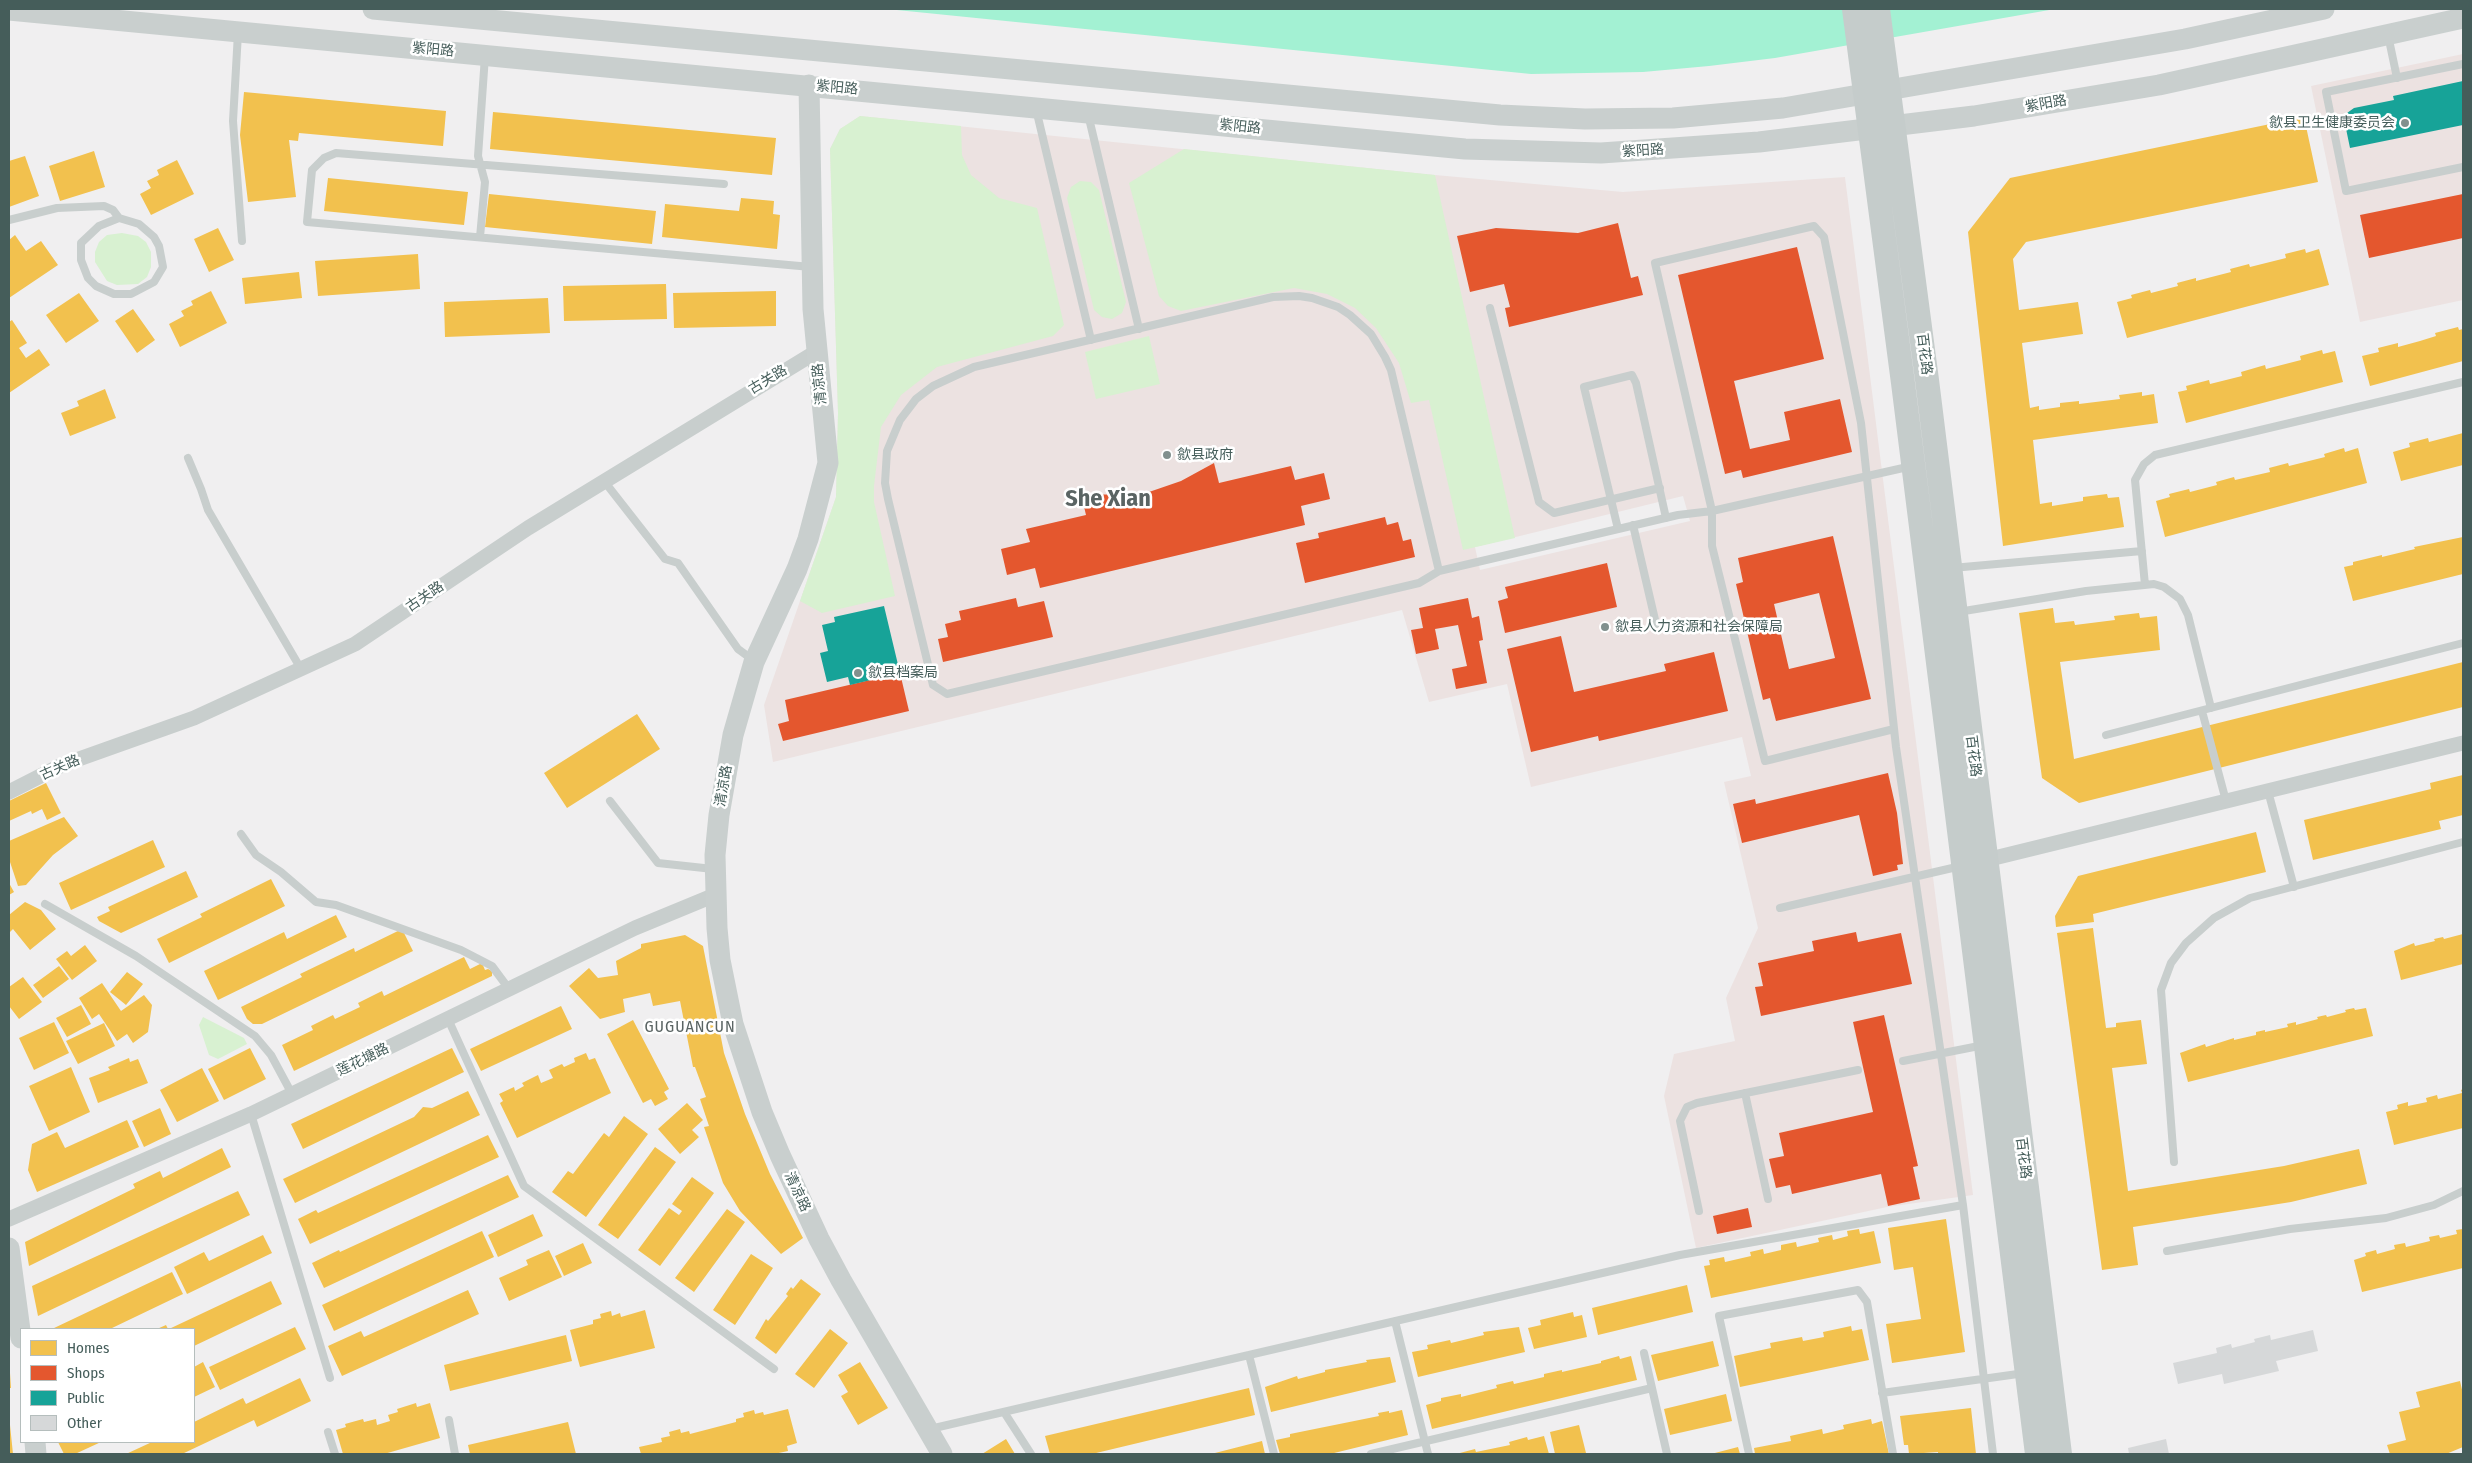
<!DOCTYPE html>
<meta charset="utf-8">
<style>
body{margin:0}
#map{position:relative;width:2472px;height:1463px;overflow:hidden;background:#f0eff0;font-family:"Fira Sans Condensed",sans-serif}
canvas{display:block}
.frame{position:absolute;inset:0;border:10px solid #455d5a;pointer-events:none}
.legend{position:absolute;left:20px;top:1328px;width:175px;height:115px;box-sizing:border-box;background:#fff;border:1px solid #b5bebd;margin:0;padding:6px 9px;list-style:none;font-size:15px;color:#455d5a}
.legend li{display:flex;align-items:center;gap:10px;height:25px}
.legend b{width:25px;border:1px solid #b5bebd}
</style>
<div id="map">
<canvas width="2472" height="1463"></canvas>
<div class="frame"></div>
<ul class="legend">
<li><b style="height:14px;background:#f2c14e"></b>Homes</li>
<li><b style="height:14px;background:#e4572e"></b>Shops</li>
<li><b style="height:14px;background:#17a398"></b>Public</li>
<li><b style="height:14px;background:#d6d8d9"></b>Other</li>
</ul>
</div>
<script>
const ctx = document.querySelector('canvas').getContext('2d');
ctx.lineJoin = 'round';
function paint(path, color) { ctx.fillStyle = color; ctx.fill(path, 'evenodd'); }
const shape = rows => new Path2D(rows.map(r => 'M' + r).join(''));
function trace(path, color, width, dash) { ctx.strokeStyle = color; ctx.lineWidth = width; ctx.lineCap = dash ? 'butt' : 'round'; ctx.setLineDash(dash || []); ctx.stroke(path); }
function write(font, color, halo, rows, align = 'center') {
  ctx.font = font + ' "Fira Sans Condensed","Noto Sans SC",sans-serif'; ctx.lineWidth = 5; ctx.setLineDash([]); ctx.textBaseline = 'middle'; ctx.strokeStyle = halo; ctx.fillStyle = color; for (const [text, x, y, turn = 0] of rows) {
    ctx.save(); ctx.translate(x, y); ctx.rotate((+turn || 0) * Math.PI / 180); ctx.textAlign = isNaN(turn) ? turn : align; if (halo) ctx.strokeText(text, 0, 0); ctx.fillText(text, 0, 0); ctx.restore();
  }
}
const commercial = shape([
 [2463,54,2463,300,2360,322,2311,86],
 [860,116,1435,175,1623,192,1845,177,1973,1195,1887,1207,1696,1248,1664,1096,1674,1054,1735,1041,1726,998,1758,928,1724,782,1751,776,1742,737,1531,787,1507,684,1429,702,1402,610,773,762,764,705,836,497,838,413,830,149,840,129],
 [1683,496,1690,521,1480,570,1475,547]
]);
const green = shape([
 [860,116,961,126,962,155,971,175,999,198,1037,208,1064,325,1053,336,937,367,901,395,881,427,874,486,874,502,895,596,822,613,800,601,836,497,838,413,830,149,840,129],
 [1184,149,1435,175,1515,538,1463,550,1429,400,1411,403,1399,363,1376,328,1355,308,1327,294,1294,288,1181,311,1168,306,1159,296,1129,183],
 [1080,181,1091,182,1099,190,1126,302,1122,313,1112,319,1102,317,1094,310,1067,198,1071,187],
 [122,233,138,236,146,242,151,252,151,267,147,277,138,284,117,285,107,281,95,262,95,252,99,242,107,235],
 [1149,336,1160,384,1096,399,1085,352],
 [203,1017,244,1038,247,1044,218,1059,209,1055,199,1025]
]);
const water = shape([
 [887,9,2055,9,1775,58,1709,66,1643,72,1531,74]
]);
const homes = shape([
 [244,92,446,111,443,146,299,133,298,141,289,140,296,197,248,202,240,135],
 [493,112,776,138,772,175,490,149],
 [2304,117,2318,182,2026,242,2013,259,2019,310,2078,302,2083,334,2022,343,2030,408,2039,406,2039,410,2060,407,2060,403,2079,401,2079,404,2120,399,2119,395,2142,392,2142,396,2154,394,2158,423,2033,440,2040,504,2052,502,2052,506,2083,501,2083,497,2107,494,2108,498,2119,497,2124,527,2003,546,1968,232,2010,178],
 [94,151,105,187,60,201,49,166],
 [25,156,39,196,9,207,9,161],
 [177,160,194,194,151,215,140,194,151,188,147,181,159,175,157,170],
 [328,178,468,192,464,225,324,211],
 [489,194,656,211,652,244,485,227],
 [741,198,774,201,773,214,780,215,777,249,662,237,665,204,739,211],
 [218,228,234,260,209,272,194,239],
 [15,235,26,251,41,241,58,265,9,298,9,240],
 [2305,249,2306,253,2319,249,2329,285,2127,338,2117,302,2132,298,2131,295,2150,290,2151,293,2178,286,2177,283,2196,278,2196,281,2231,272,2230,269,2249,264,2250,267,2286,258,2285,254],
 [418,254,420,289,318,296,315,261],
 [299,272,302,298,245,304,242,278],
 [666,284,667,319,564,321,563,286],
 [211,291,227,323,180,347,169,324,184,316,181,311,193,305,191,301],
 [776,291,776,326,674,328,673,293],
 [79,293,99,321,66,343,46,315],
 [548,298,550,333,445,337,444,302],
 [133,309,155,340,137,353,115,321],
 [12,320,27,343,19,348,26,358,39,349,50,365,9,393,9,322],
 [2458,327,2459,330,2463,329,2463,361,2370,386,2362,356,2379,352,2378,348,2398,343,2398,347,2420,341,2436,336,2435,333],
 [2322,350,2323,354,2335,351,2343,382,2186,423,2178,392,2187,390,2186,386,2209,380,2210,384,2242,376,2241,372,2265,365,2266,369,2301,360,2300,356],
 [105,389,116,418,70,436,61,413,79,406,77,401],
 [2463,433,2463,465,2401,481,2393,452,2410,447,2409,443,2428,438,2429,442],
 [2344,448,2345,452,2358,448,2367,483,2165,537,2156,501,2170,497,2169,494,2189,489,2190,492,2217,485,2216,482,2234,477,2235,480,2270,472,2269,468,2288,463,2289,466,2325,457,2324,454],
 [2463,537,2463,574,2353,601,2344,567,2353,565,2353,562,2382,555,2382,557,2415,549,2414,547],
 [2053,608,2055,623,2074,621,2075,625,2115,620,2114,616,2139,613,2140,618,2157,616,2160,650,2060,662,2074,759,2463,662,2463,707,2079,803,2042,778,2019,613],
 [637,714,660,749,567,808,544,773],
 [2463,775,2463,815,2439,821,2441,829,2313,860,2304,820,2431,789,2430,783],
 [46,783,61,813,47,820,42,809,32,814,31,811,9,821,9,801],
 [64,817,78,836,53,855,26,885,18,886,9,859,9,841],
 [2256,832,2266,872,2093,914,2094,922,2056,927,2055,916,2078,876],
 [153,840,165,867,71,910,59,883],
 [186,871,198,897,121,933,99,921,97,917,110,911,108,907],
 [271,879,285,906,169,963,157,939,202,917,200,914],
 [9,883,14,892,9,895],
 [25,902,41,910,56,929,30,950,13,929,9,933,9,915],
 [336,915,347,937,218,1000,204,971,284,932,287,939],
 [2093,928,2106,1028,2116,1027,2116,1023,2141,1020,2147,1064,2112,1068,2128,1191,2284,1166,2359,1149,2367,1184,2291,1202,2133,1227,2138,1265,2102,1270,2057,933],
 [402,929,413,951,262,1024,253,1024,247,1019,241,1007,302,977,300,974,354,948,355,952],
 [2463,934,2463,964,2401,980,2394,951,2414,943,2415,946,2435,941,2434,939,2443,937,2444,939],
 [685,935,703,946,724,1053,745,1114,770,1174,803,1238,781,1254,740,1211,723,1183,704,1127,709,1126,700,1099,706,1097,695,1067,693,1067,680,1001,653,1006,650,993,623,999,625,1012,600,1019,569,986,589,968,598,978,618,975,616,961,641,948,641,944],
 [85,945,97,961,72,980,56,959,67,951,71,956],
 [464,957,470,969,482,963,485,970,488,969,492,971,492,976,294,1071,282,1045,313,1030,311,1026,333,1015,335,1019,360,1007,358,1003,382,991,384,996],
 [59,966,69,979,43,998,33,985],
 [127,972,143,984,126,1005,110,992],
 [23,977,42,1002,19,1019,9,1006,9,987],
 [102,983,121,1011,144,995,152,1005,148,1032,133,1043,127,1034,117,1041,99,1014,92,1019,79,998],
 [81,1005,91,1024,67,1037,56,1018],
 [561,1006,572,1029,481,1071,470,1049],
 [2354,1008,2355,1010,2366,1008,2373,1036,2188,1082,2180,1053,2205,1044,2206,1047,2234,1038,2234,1040,2256,1035,2256,1032,2265,1030,2265,1032,2288,1027,2287,1024,2296,1022,2296,1025,2318,1019,2317,1017,2326,1015,2327,1017,2346,1012,2345,1010],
 [633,1020,669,1089,664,1092,668,1099,655,1106,651,1099,643,1103,607,1034],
 [54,1022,69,1053,34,1070,19,1038],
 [104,1023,115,1046,78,1064,66,1041],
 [250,1048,266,1079,224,1100,208,1069],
 [452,1048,464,1072,303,1149,291,1124],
 [586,1053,589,1060,595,1058,611,1093,517,1138,500,1103,503,1101,499,1094,514,1087,515,1091,524,1086,522,1083,538,1075,541,1083,553,1078,549,1070,562,1064,564,1067,575,1062,574,1058],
 [129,1058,130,1062,138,1059,148,1083,98,1103,89,1078,110,1070,108,1067],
 [71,1067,90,1112,49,1131,29,1086],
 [202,1068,219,1101,177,1122,160,1090],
 [2463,1089,2463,1128,2394,1145,2386,1112,2398,1109,2397,1105,2408,1102,2408,1106,2427,1102,2426,1098,2437,1095,2438,1099,2462,1093,2461,1090],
 [468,1091,480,1115,295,1203,283,1179,414,1117,423,1107,432,1108],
 [687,1103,703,1120,692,1130,699,1137,680,1154,658,1129],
 [160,1108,171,1134,144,1147,132,1121],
 [624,1116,648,1134,586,1217,552,1192,568,1171,573,1174,604,1133,609,1137],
 [127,1120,139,1147,37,1192,28,1170,32,1144,57,1132,65,1148],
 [488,1135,499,1157,310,1244,298,1219,316,1210,318,1213],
 [655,1147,676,1162,618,1239,598,1225],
 [222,1148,231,1167,29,1266,25,1242,135,1188,133,1184,160,1171,163,1178],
 [508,1175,519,1197,324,1288,312,1263,339,1250,340,1252],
 [692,1177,714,1193,660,1266,638,1250,669,1208,679,1215,682,1211,672,1204],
 [238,1191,250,1215,38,1316,32,1286],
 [727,1209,745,1222,694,1292,675,1278],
 [533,1214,543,1236,498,1257,488,1235],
 [1946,1219,1965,1352,1892,1363,1886,1324,1921,1319,1913,1267,1894,1270,1888,1228],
 [1859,1229,1860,1234,1874,1231,1881,1263,1711,1298,1704,1266,1710,1265,1709,1260,1724,1257,1725,1262,1751,1256,1750,1252,1763,1249,1764,1254,1781,1250,1781,1245,1796,1242,1797,1247,1819,1242,1818,1238,1832,1235,1833,1240,1848,1236,1847,1231],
 [2463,1229,2463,1268,2362,1292,2354,1260,2366,1256,2365,1253,2376,1250,2377,1254,2395,1249,2394,1245,2405,1243,2406,1247,2430,1241,2429,1237,2439,1235,2440,1238,2457,1234,2456,1230],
 [482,1231,494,1257,334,1331,322,1305],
 [263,1235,272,1253,187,1294,174,1267,204,1252,209,1261],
 [583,1243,592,1263,564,1276,555,1256],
 [549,1250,562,1277,509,1301,499,1278,528,1265,526,1260],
 [751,1254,773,1268,735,1325,713,1310],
 [172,1272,183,1294,110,1329,52,1329],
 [801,1279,821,1294,776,1354,755,1338,766,1319,768,1321,788,1296,786,1294,791,1287,793,1289],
 [271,1281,282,1304,194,1346,194,1329,169,1329],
 [1687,1285,1693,1312,1598,1335,1592,1308],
 [468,1290,479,1314,342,1376,328,1346,361,1331,364,1337],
 [645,1310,655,1348,580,1367,570,1330,593,1324,593,1320,601,1318,600,1314,611,1311,612,1316,620,1313,621,1317],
 [1573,1312,1574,1317,1582,1315,1587,1337,1534,1349,1528,1328,1541,1325,1540,1320],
 [166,1325,168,1329,157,1329],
 [1851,1326,1852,1331,1862,1329,1869,1360,1740,1387,1734,1356,1771,1348,1770,1343,1802,1337,1803,1341,1824,1337,1823,1332],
 [295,1327,306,1349,220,1390,209,1367],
 [1519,1327,1525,1352,1418,1377,1412,1352,1428,1349,1427,1345,1450,1340,1451,1343,1484,1335,1483,1332],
 [830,1329,848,1343,814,1388,795,1374],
 [566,1335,572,1361,450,1391,444,1365],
 [1713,1341,1719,1366,1658,1381,1651,1355],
 [1619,1356,1620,1359,1631,1356,1637,1380,1432,1429,1426,1405,1441,1401,1441,1398,1461,1394,1461,1397,1497,1388,1496,1385,1513,1381,1514,1384,1544,1377,1544,1374,1562,1370,1562,1372,1601,1363,1601,1361],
 [1390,1357,1396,1382,1271,1412,1265,1387,1297,1376,1298,1379,1325,1372,1325,1370,1367,1362,1366,1360],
 [203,1362,215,1387,194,1397,194,1367],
 [860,1362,888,1408,858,1425,841,1396,848,1392,838,1375],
 [9,1373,10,1373,11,1388,9,1388],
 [300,1378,311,1401,257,1427,254,1420,182,1454,126,1454,152,1442,194,1442,194,1422,243,1398,246,1404],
 [2460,1381,2463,1394,2463,1447,2446,1454,2390,1454,2387,1445,2406,1440,2399,1412,2420,1407,2416,1392],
 [1249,1388,1255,1415,1092,1454,1050,1454,1045,1436],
 [1726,1394,1732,1421,1670,1435,1664,1409],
 [416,1403,417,1407,430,1403,440,1438,384,1454,343,1454,336,1430,346,1427,345,1424,363,1419,364,1422,376,1419,377,1425,390,1421,388,1415,398,1412,397,1409],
 [1971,1408,1976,1454,1938,1454,1938,1452,1909,1454,1908,1445,1904,1445,1900,1416],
 [788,1409,797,1443,787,1446,788,1451,774,1454,641,1454,639,1447,662,1442,661,1438,670,1436,669,1432,680,1429,681,1433,689,1431,690,1434,736,1422,736,1419,744,1417,743,1413,754,1410,755,1414,763,1412,764,1415],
 [1402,1410,1408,1435,1330,1454,1280,1454,1276,1440,1290,1437,1290,1434,1379,1416,1378,1413,1389,1411,1389,1413],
 [1871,1419,1872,1424,1882,1421,1889,1454,1755,1454,1754,1448,1791,1441,1790,1436,1822,1429,1823,1434,1844,1429,1843,1425],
 [568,1422,576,1454,470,1454,468,1445],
 [9,1425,10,1425,13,1454,9,1454],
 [1579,1425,1586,1453,1555,1454,1550,1432],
 [1544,1436,1549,1454,1456,1454,1475,1449,1476,1452,1510,1445,1509,1442,1527,1437,1528,1440],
 [1006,1439,1015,1454,982,1454],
 [1262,1441,1265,1454,1211,1454],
 [58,1442,101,1442,75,1454,64,1454],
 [1738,1447,1740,1454,1711,1454]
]);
const shops = shape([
 [2463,194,2463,238,2369,258,2360,215],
 [1618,223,1631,278,1638,276,1643,295,1509,327,1505,308,1510,307,1504,284,1470,292,1457,236,1496,228,1578,233],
 [1797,247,1824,359,1734,381,1750,449,1790,440,1784,412,1840,399,1852,452,1743,478,1741,470,1725,474,1678,275],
 [1214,463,1219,483,1291,466,1295,480,1324,473,1330,499,1301,506,1305,525,1040,588,1035,568,1007,575,1001,549,1030,542,1026,529,1086,515,1081,494,1128,495,1149,492,1181,481],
 [1385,517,1387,525,1398,522,1403,541,1411,539,1415,557,1305,583,1296,543,1319,538,1318,533],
 [1833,536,1871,699,1776,721,1770,698,1763,700,1736,584,1743,582,1738,558],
 [1819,593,1835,658,1789,669,1774,604],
 [1607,563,1617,607,1505,633,1498,601,1508,598,1505,587],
 [1016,598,1018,607,1044,601,1053,637,943,662,938,639,948,637,945,624,961,620,959,611],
 [1468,598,1472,618,1479,616,1483,640,1479,641,1487,683,1456,689,1452,669,1467,666,1458,625,1435,629,1439,649,1416,654,1411,630,1423,628,1419,608],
 [1561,636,1574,692,1666,671,1664,664,1714,652,1728,711,1599,741,1598,736,1531,752,1507,649],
 [900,673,909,711,783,741,778,724,789,721,785,700],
 [1888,773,1897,813,1903,864,1897,865,1898,870,1873,876,1859,815,1742,843,1733,804,1755,799,1756,804],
 [1856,932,1858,942,1901,933,1912,984,1761,1016,1755,987,1763,986,1758,963,1814,951,1812,941],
 [1884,1015,1918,1166,1913,1167,1920,1199,1888,1206,1881,1174,1792,1194,1790,1185,1776,1188,1769,1159,1784,1156,1779,1133,1873,1112,1853,1022],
 [1748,1208,1752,1227,1717,1234,1713,1216]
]);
const public = shape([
 [2463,81,2463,125,2350,148,2344,119,2347,113,2354,108,2394,100,2393,96],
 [884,606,900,673,850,685,848,677,827,682,820,653,828,651,822,625,835,622,834,617]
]);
const building = shape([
 [2313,1330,2318,1351,2276,1361,2279,1371,2224,1384,2222,1374,2178,1384,2173,1363,2217,1353,2216,1348,2231,1344,2232,1348,2255,1342,2254,1339,2270,1335,2271,1340],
 [2166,1439,2169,1454,2129,1454,2128,1448]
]);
const lane = shape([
 [238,33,233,121,242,241],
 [2388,35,2397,78],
 [2463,64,2326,92,2346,191,2463,167],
 [1036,109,1091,340],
 [1088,114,1139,329],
 [724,184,336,153,324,158,312,170,307,222,811,267],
 [9,220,57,208,104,206,113,210,119,218,139,224,154,237,159,246,163,267,154,282,131,294,114,294,96,286,88,278,81,260,81,243,99,226,119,218],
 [480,237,485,182,478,156,485,56],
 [1490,308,1539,502,1554,513,1660,488],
 [188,458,201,489,208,510,301,669],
 [604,481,665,559,678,563,738,649,753,660],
 [1633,525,1656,624],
 [1618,529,1584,387,1632,375,1636,383,1666,518],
 [1952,568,2142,551],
 [1439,571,1391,370,1385,357,1371,334,1350,315,1338,307,1312,298,1299,296,1273,297,974,367,933,386,916,399,900,420,887,451,885,483,888,499,933,685,947,694,1419,583,1439,571,1678,515,1712,511,1912,466],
 [2145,585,2135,480,2144,464,2155,455,2463,382],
 [1958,612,2086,591,2154,584,2164,587,2180,599,2188,615,2211,708],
 [2202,711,2226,801],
 [1894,729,1765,761,1712,546,1712,511,1655,263,1814,226,1824,237,1861,423,1896,747,1963,1205,1993,1454],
 [2106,735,2463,643],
 [2268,791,2294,887],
 [610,801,658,863,713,869],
 [241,834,256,855,281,872,316,902,336,905,461,950,492,966,509,989],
 [45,904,136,956,255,1036,271,1055,292,1094],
 [1780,908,1961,866],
 [448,1019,524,1186,774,1369],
 [1903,1061,1984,1045],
 [1745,1093,1768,1199],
 [251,1114,330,1378],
 [2174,1162,2161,990,2171,963,2186,943,2214,918,2250,898,2463,842],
 [1699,1211,1680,1121,1687,1107,1697,1103,1858,1070],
 [2167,1251,2290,1229,2386,1218,2434,1205,2463,1191],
 [1395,1321,1428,1454],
 [1644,1353,1667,1454],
 [1249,1355,1274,1454],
 [1882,1393,2025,1373],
 [1004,1412,1031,1454],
 [449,1420,455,1454],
 [930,1429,1680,1255,1963,1205],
 [328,1432,335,1454],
 [1371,1454,1652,1388],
 [1749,1454,1719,1316,1858,1290,1867,1302,1893,1454]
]);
const street = shape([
 [9,792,62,765,194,718,355,644,528,528,816,352],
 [1986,860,2463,743],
 [9,1219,251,1114,635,928,715,895]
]);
const secondary = shape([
 [373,9,1500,115,1585,119,1673,118,1783,108,2185,39,2324,9],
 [9,10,1465,149,1601,153,1759,142,1974,116,2159,85,2463,18],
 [809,85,813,309,828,463,808,539,797,569,754,662,733,735,719,815,715,855,717,928,720,960,733,1024,762,1112,780,1155,819,1239,841,1280,942,1454],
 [9,1248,21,1338],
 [35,1442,36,1454]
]);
const primary = shape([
 [1854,9,1903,383,2037,1454],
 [1878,9,1927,380,2060,1454]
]);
const markers = [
 [2405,123,5,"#81908e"],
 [1167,455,5,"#81908e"],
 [1605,627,5,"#81908e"],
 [858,673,5,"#81908e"]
];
const streetNames = [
 ["紫阳路",433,50,5],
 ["紫阳路",837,88,5],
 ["紫阳路",2046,104,-10],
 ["紫阳路",1240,127,6],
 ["紫阳路",1643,151,-4],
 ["百花路",1924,354,83],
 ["古关路",768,380,-31],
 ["清凉路",820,384,-96],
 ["古关路",425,597,-34],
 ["百花路",1973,756,83],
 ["古关路",60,768,-24],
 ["清凉路",724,786,-80],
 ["莲花塘路",363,1060,-26],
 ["百花路",2023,1158,83],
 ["清凉路",797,1192,65]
];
const poiNames = [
 ["歙县卫生健康委员会",2395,123,"right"],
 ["歙县政府",1177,455],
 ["歙县人力资源和社会保障局",1615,627],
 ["歙县档案局",868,673]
];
const quarterNames = [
 ["GUGUANCUN",690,1028]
];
const townNames = [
 ["She Xian",1108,499]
];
paint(commercial, '#ece2e1');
paint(green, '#d8f1d1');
paint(water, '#a3f1d3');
paint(homes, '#f2c14e');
paint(shops, '#e4572e');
paint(public, '#17a398');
paint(building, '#d6d8d9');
trace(lane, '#c8cecd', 8);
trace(street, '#c8cecd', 15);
trace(secondary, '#c9cfce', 21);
trace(primary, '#c5cccb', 24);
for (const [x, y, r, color] of markers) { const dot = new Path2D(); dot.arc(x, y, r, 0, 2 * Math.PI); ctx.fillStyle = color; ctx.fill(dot); trace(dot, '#fff', 2); }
write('14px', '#455d5a', '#fff', streetNames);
write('14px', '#455d5a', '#fff', poiNames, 'left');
ctx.letterSpacing = '1px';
write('16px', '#5a6463', '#fff', quarterNames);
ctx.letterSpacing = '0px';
write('bold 24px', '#5a6463', '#fff', townNames);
</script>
